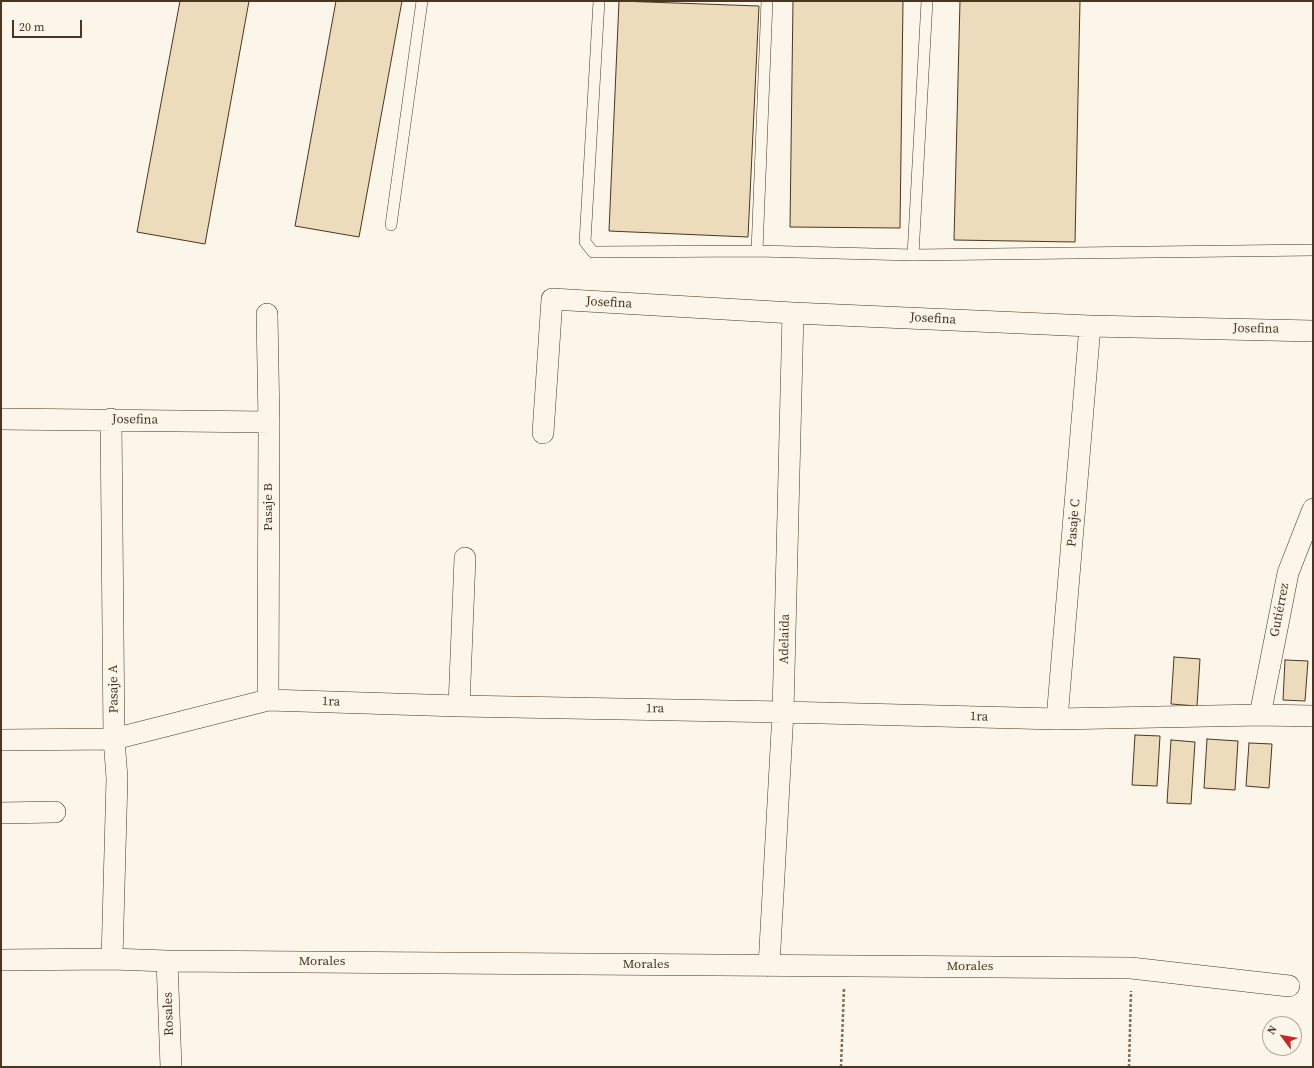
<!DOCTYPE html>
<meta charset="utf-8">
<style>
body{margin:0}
#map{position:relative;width:1314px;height:1068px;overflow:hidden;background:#fbf6e9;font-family:"Source Serif 4",serif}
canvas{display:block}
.frame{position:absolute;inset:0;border:2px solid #4a3520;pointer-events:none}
.north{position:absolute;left:1262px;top:1016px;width:40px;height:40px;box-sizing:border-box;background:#fbf6e9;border:1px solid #b4a999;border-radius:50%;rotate:302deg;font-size:11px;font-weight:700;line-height:16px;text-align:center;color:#4a3520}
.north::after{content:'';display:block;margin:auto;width:14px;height:18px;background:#c62828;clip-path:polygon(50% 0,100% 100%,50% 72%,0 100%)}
.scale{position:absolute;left:12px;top:20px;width:70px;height:18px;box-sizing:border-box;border:2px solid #4a3520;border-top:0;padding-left:5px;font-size:12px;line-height:14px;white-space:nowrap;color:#4a3520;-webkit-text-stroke:3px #fbf6e9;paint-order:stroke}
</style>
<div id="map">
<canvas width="1314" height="1068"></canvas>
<div class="frame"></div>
<div class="north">N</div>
<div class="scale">20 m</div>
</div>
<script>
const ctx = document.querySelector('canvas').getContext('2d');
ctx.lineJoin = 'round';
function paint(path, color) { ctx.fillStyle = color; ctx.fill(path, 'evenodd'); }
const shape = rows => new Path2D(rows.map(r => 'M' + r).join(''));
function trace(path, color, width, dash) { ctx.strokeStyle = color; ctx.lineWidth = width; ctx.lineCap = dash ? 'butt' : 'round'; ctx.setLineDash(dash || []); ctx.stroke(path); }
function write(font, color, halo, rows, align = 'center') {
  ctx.font = font + ' "Source Serif 4",serif'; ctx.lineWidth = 3; ctx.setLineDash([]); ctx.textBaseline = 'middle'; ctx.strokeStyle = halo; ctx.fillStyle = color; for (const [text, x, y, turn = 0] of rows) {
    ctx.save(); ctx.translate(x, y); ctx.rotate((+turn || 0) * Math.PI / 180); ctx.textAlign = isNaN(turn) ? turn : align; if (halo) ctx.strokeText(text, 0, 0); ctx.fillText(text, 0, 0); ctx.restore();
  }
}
const building = shape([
 [180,1,249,1,205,244,137,232,180,1],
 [336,1,402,1,359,237,295,226,336,1],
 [619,1,759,6,748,237,609,231,619,1],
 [793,1,903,1,900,228,790,227,793,1],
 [960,1,1080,1,1075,242,954,240,960,1],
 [1174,657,1200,659,1197,706,1171,704,1174,657],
 [1285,660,1308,661,1305,701,1283,700,1285,660],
 [1135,735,1160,736,1157,786,1132,785,1135,735],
 [1207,739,1238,741,1235,790,1204,788,1207,739],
 [1171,740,1195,742,1191,804,1167,803,1171,740],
 [1249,743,1272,744,1269,788,1246,786,1249,743]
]);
const path = shape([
 [841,1067,844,988],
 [1129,1067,1131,991]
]);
const service = shape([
 [599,1,585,242,593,252,757,251,913,255,1313,250],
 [391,225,422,1],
 [757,251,767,1],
 [913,255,927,1]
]);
const minor = shape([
 [267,314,269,422,268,700],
 [1,419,269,422],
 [111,419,114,739,117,778,112,959],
 [543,433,552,299,793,313,1090,326,1313,331],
 [459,706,465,558],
 [1260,715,1288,573,1313,509],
 [1057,719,1090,326],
 [1,740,114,739,268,700,459,706,783,712,1057,719,1260,715,1313,716],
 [1,813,55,812],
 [1,960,112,959,167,961,1131,968,1289,986],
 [167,961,171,1067],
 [769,966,783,712,793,313]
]);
const streetNames = [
 ["Josefina",609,303,3],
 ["Josefina",933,319,3],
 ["Josefina",1256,329,1],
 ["Josefina",135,420,1],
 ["Pasaje B",269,507,-90],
 ["Pasaje C",1074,523,-85],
 ["Gutiérrez",1280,610,-79],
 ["Adelaida",785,639,-89],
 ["Pasaje A",114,689,-91],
 ["1ra",331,702,2],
 ["1ra",655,709,1],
 ["1ra",979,717,2],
 ["Morales",322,962],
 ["Morales",646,965],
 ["Morales",970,967],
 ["Rosales",169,1014,-92]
];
paint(building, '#ecdcbc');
trace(building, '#4a3520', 1);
trace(service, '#4a3520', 12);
trace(minor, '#4a3520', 22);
trace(path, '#7f6f5c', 2.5, [3, 2]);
trace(service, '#fbf6e9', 11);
trace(minor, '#fbf6e9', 21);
write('13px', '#4a3520', '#fbf6e9', streetNames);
</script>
